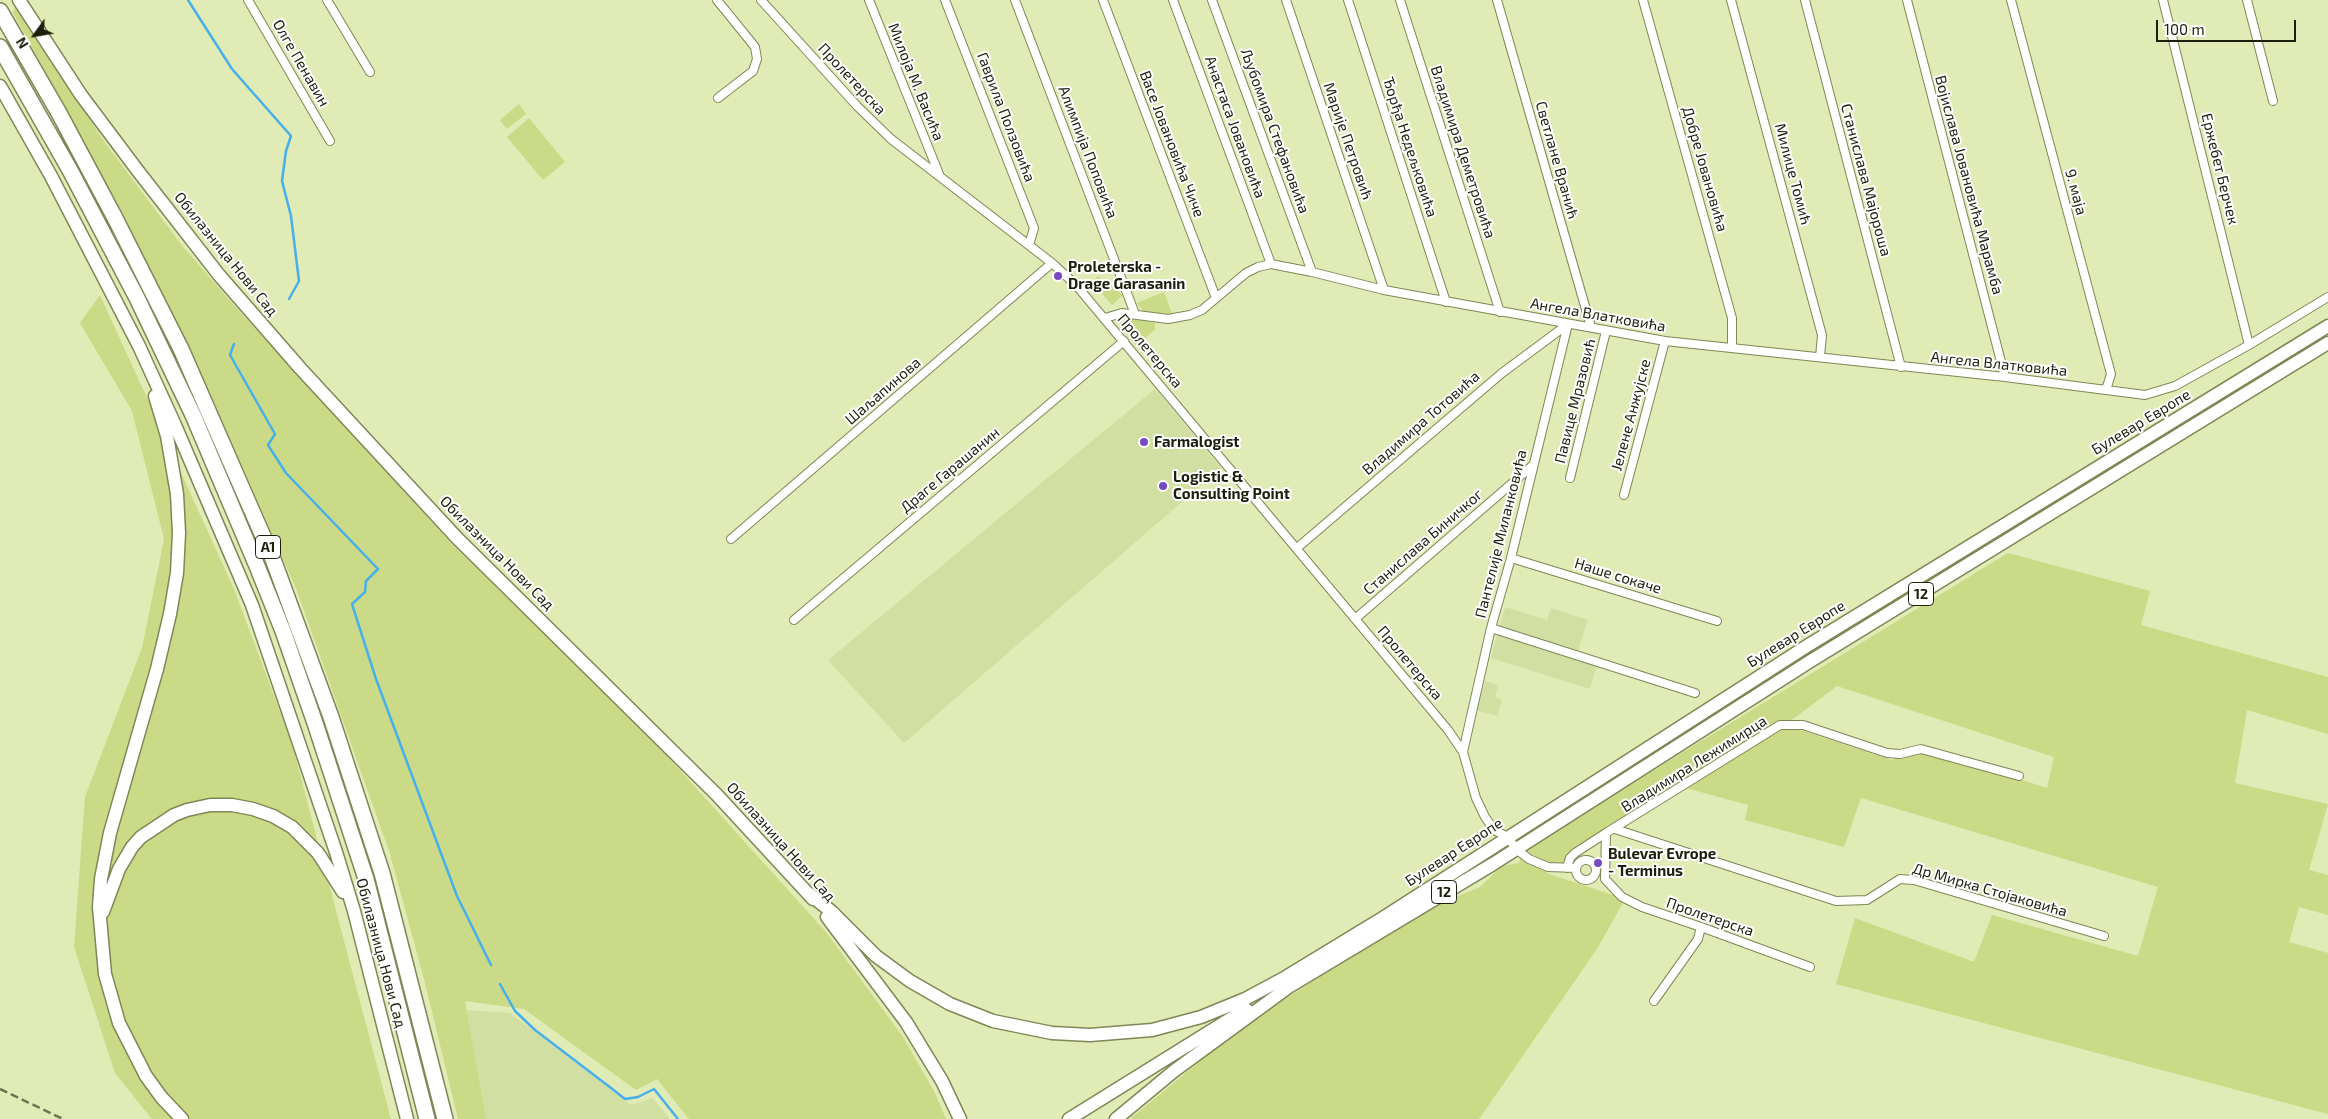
<!DOCTYPE html>
<meta charset="utf-8">
<style>
body{margin:0}
#map{position:relative;width:2328px;height:1119px;overflow:hidden;background:#e0ebb6;font-family:"Exo 2",sans-serif}
canvas{display:block}
.north{position:absolute;left:10px;top:10px;width:50px;height:50px;-webkit-text-stroke:4px #fff;paint-order:stroke;rotate:238deg;font-size:14px;font-weight:700;line-height:20px;text-align:center;color:#1c1f0b}
.north::after{content:'';display:block;margin:auto;width:18px;height:22px;background:#1c1f0b;clip-path:polygon(50% 0,100% 100%,50% 72%,0 100%)}
.scale{position:absolute;left:2156px;top:20px;width:140px;height:22px;box-sizing:border-box;border:2px solid #1c1f0b;border-top:0;padding-left:6px;font-size:15px;line-height:18px;white-space:nowrap;color:#1c1f0b;-webkit-text-stroke:4px #fff;paint-order:stroke}
</style>
<div id="map">
<canvas width="2328" height="1119"></canvas>
<div class="north">N</div>
<div class="scale">100 m</div>
</div>
<script>
const ctx = document.querySelector('canvas').getContext('2d');
ctx.lineJoin = 'round';
function paint(path, color) { ctx.fillStyle = color; ctx.fill(path, 'evenodd'); }
const shape = rows => new Path2D(rows.map(r => 'M' + r).join(''));
function trace(path, color, width, dash) { ctx.strokeStyle = color; ctx.lineWidth = width; ctx.lineCap = dash ? 'butt' : 'round'; ctx.setLineDash(dash || []); ctx.stroke(path); }
function write(font, color, halo, rows, align = 'center') {
  ctx.font = font + ' "Exo 2",sans-serif'; ctx.lineWidth = 4; ctx.setLineDash([]); ctx.textBaseline = 'middle'; ctx.strokeStyle = halo; ctx.fillStyle = color; for (const [text, x, y, turn = 0] of rows) {
    ctx.save(); ctx.translate(x, y); ctx.rotate((+turn || 0) * Math.PI / 180); ctx.textAlign = isNaN(turn) ? turn : align; if (halo) ctx.strokeText(text, 0, 0); ctx.fillText(text, 0, 0); ctx.restore();
  }
}
const built = shape([
 [1155,389,1221,468,904,743,828,660],
 [1505,607,1547,620,1551,608,1588,620,1575,658,1597,665,1590,689,1491,658],
 [1485,681,1498,685,1495,697,1502,700,1497,716,1476,710],
 [466,1010,510,1013,631,1105,652,1098,670,1119,486,1119]
]);
const green = shape([
 [15,5,106,144,183,247,233,304,450,542,659,747,826,932,903,1037,935,1093,946,1119,689,1119,657,1079,636,1090,524,1009,465,1001,486,1119,458,1119,425,983,390,854,297,591,214,402,155,278,122,212,13,13],
 [519,104,526,114,507,129,500,120],
 [529,118,565,162,543,180,507,137],
 [1098,276,1123,295,1112,305,1092,282],
 [1164,292,1172,314,1144,312,1137,303],
 [100,295,234,589,292,744,391,1119,152,1119,115,1073,74,947,85,797,142,648,164,539,132,411,80,323],
 [1128,318,1155,323,1155,330,1136,345,1120,326,1120,319],
 [2008,553,2150,591,2141,625,2328,677,2328,734,2247,710,2235,783,2328,804,2309,870,2328,875,2328,915,2299,907,2289,942,2328,953,2328,1114,1836,984,1855,918,1974,962,1992,915,2138,956,2158,887,1861,798,1844,847,1745,820,1748,805,1686,788,1546,873,1625,899,1597,949,1479,1119,1130,1119,1238,1030,1310,983,1435,906,1480,887,1502,866,1519,863,1522,851],
 [1837,686,2054,757,2047,788,1928,750,1891,760,1785,725]
]);
const stream = shape([
 [188,0,232,69,291,136,286,151,282,181,291,216,299,281,289,299],
 [234,344,230,355,275,434,268,445,286,473,378,569,366,581,365,592,352,604,376,679,457,896,491,965],
 [500,984,515,1011,535,1030,611,1088,625,1099,638,1097,654,1089,678,1119]
]);
const street = shape([
 [248,0,330,141],
 [327,0,370,72],
 [717,0,755,47,757,59,753,71,718,98],
 [761,0,857,106,891,139,1052,263,1076,285,1448,730,1463,752,1476,798,1485,817,1494,830,1508,837,1516,849,1529,859,1548,867,1576,868],
 [869,0,939,174],
 [945,0,1034,228,1029,245],
 [1015,0,1135,314],
 [1103,0,1216,298],
 [1173,0,1271,264],
 [1212,0,1312,272],
 [1286,0,1384,290],
 [1348,0,1446,302],
 [1400,0,1500,312],
 [1497,0,1591,327],
 [1643,0,1732,318,1732,347],
 [1731,0,1822,335,1820,357],
 [1805,0,1901,367],
 [1907,0,2005,377],
 [2011,0,2111,374,2106,390],
 [2163,0,2249,345],
 [2247,0,2273,101],
 [1105,318,1122,313,1168,319,1190,315,1202,310,1246,273,1258,267,1271,264,1312,272,1384,290,1665,341,2005,377,2145,395,2175,386,2249,345,2328,297],
 [1570,478,1606,331],
 [1624,495,1665,341],
 [731,539,1052,263],
 [1297,548,1502,373,1568,324],
 [1511,558,1717,621],
 [1355,619,1532,466],
 [794,620,1124,341],
 [1491,628,1695,693],
 [1463,752,1491,628,1511,558,1568,324],
 [1615,829,1836,901,1867,900,1900,879,1914,880,2104,936],
 '1576 870a10 10 0 1 1 20 0a10 10 0 1 1-20 0Z',
 [1567,868,1570,858,1575,853,1606,833],
 [1810,967,1701,927,1642,907,1622,897,1605,879,1606,833,1780,725,1803,725,1887,753,1900,754,1921,749,2019,776],
 [1654,1001,1698,939,1701,927]
]);
const primary = shape([
 [19,0,81,95,138,171,219,275,300,368,457,538,717,795,813,899],
 [0,86,51,176,139,346,175,425,252,605,336,852,354,911,407,1119],
 [155,396,167,436,177,494,179,533,177,573,170,614,157,669,110,833,101,879,99,907,105,974,119,1023,146,1076,162,1098,182,1119],
 [808,893,832,912,876,956,910,981,950,1004,993,1021,1052,1033,1090,1035,1152,1030,1201,1017,1245,999,1286,977,1378,921,1807,646,2328,326],
 [103,912,119,869,132,847,141,837,174,815,187,810,210,805,232,805,253,809,273,816,292,827,318,853,343,892],
 [827,917,906,1022,942,1081,960,1119],
 [1069,1119,1246,1009],
 [1116,1119,1174,1071,1290,986,1493,864,1809,662,2328,343]
]);
const highway = shape([
 [0,11,59,113,115,218,181,349,273,559,331,717,382,873,445,1119],
 [0,47,71,172,137,298,193,415,257,566,283,631,315,723,366,879,427,1119]
]);
const rail = shape([
 [0,1089,63,1119]
]);
const markers = [
 [1058,276,5,"#784ac2"],
 [1144,442,5,"#784ac2"],
 [1163,486,5,"#784ac2"],
 [1598,863,5,"#784ac2"]
];
const shields = [
 [268,547,25],
 [1921,594,25],
 [1444,892,25]
];
const shieldNames = [
 ["A1",268,547],
 ["12",1921,594],
 ["12",1444,892]
];
const streetNames = [
 ["Олге Пенавин",301,63,60],
 ["Пролетерска",852,79,47],
 ["Милоја М. Васића",916,82,68],
 ["Гаврила Ползовића",1006,117,69],
 ["Анастаса Јовановића",1235,127,70],
 ["Љубомира Стефановића",1275,131,70],
 ["Марије Петровић",1348,141,71],
 ["Васе Јовановића Чиче",1172,144,69],
 ["Ђорђа Недељковића",1410,147,72],
 ["Алимпија Поповића",1088,152,69],
 ["Владимира Деметровића",1463,152,72],
 ["Светлане Вранић",1557,160,74],
 ["Добре Јовановића",1705,169,74],
 ["Ержебет Берчек",2220,169,76],
 ["Милице Томић",1793,174,75],
 ["Станислава Мајороша",1866,180,75],
 ["Војислава Јовановића Марамба",1969,185,75],
 ["9. маја",2076,192,75],
 ["Обилазница Нови Сад",226,254,51],
 ["Ангела Влатковића",1598,315,10],
 ["Пролетерска",1150,351,50],
 ["Ангела Влатковића",1999,364,6],
 ["Шаљапинова",883,391,-41],
 ["Павице Мразовић",1575,401,-76],
 ["Јелене Анжујске",1631,415,-75],
 ["Булевар Европе",2141,422,-31],
 ["Владимира Тотовића",1421,423,-41],
 ["Драге Гарашанин",950,470,-40],
 ["Пантелије Миланковића",1501,534,-76],
 ["Станислава Биничког",1423,542,-41],
 ["Обилазница Нови Сад",497,553,45],
 ["Наше сокаче",1618,576,17],
 ["Булевар Европе",1796,634,-32],
 ["Пролетерска",1410,663,50],
 ["Владимира Лежимирца",1694,764,-32],
 ["Обилазница Нови Сад",781,842,48],
 ["Булевар Европе",1454,852,-33],
 ["Др Мирка Стојаковића",1990,890,16],
 ["Пролетерска",1710,917,19],
 ["Обилазница Нови Сад",381,953,75]
];
const poiNames = [
 ["Proleterska -",1068,267],
 ["Drage Garasanin",1068,284],
 ["Farmalogist",1154,442],
 ["Logistic &",1173,477],
 ["Consulting Point",1173,494],
 ["Bulevar Evrope",1608,854],
 ["- Terminus",1608,871]
];
paint(built, '#d2dfa2');
paint(green, '#cada87');
trace(stream, '#47afea', 2.5);
trace(street, '#7e8756', 10);
trace(primary, '#7e8756', 15);
trace(highway, '#7e8756', 18);
trace(street, '#fff', 8);
trace(primary, '#fff', 12);
trace(highway, '#fff', 15);
trace(rail, '#6e7553', 2.5, [8, 4]);
for (const [x, y, r, color] of markers) { const dot = new Path2D(); dot.arc(x, y, r, 0, 2 * Math.PI); ctx.fillStyle = color; ctx.fill(dot); trace(dot, '#fff', 2); }
for (const [x, y, w] of shields) { const box = new Path2D(); box.roundRect(x - w / 2, y - 11.5, w, 23, 4); ctx.fillStyle = '#fff'; ctx.fill(box); trace(box, '#1c1f0b', 1); }
write('bold 14px', '#1c1f0b', null, shieldNames);
write('15px', '#1c1f0b', '#fff', streetNames);
write('bold 15px', '#1c1f0b', '#fff', poiNames, 'left');
</script>
